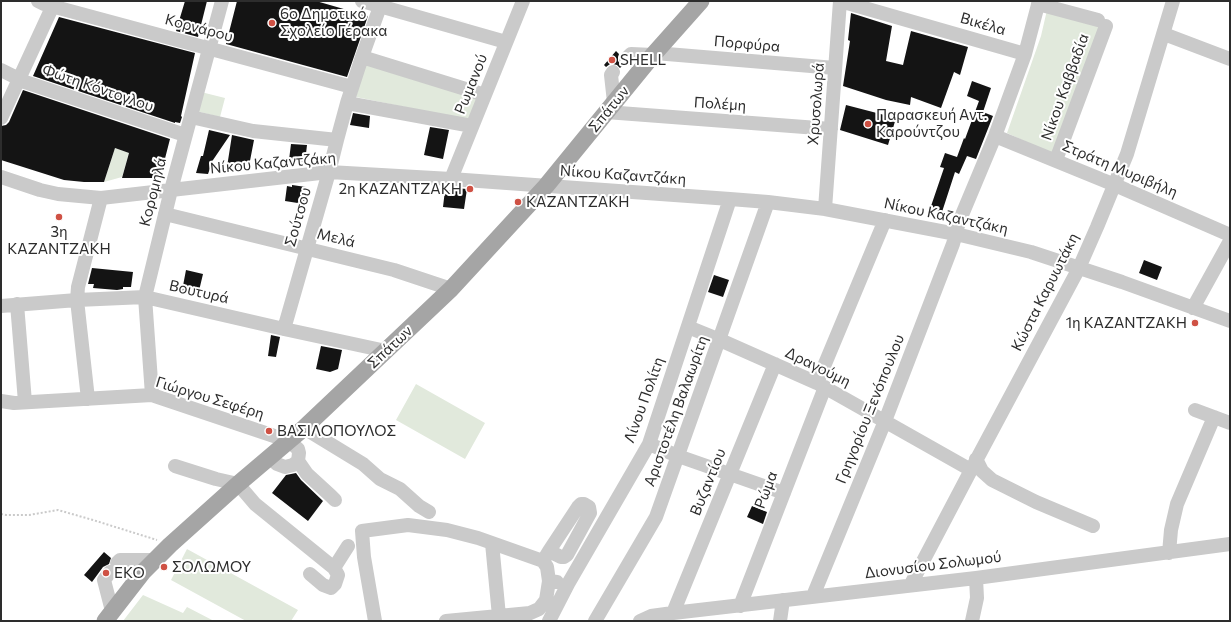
<!DOCTYPE html>
<meta charset="utf-8">
<style>
body{margin:0}
#map{position:relative;width:1231px;height:622px;overflow:hidden;background:#fff;font-family:Commissioner,sans-serif}
canvas{display:block}
.frame{position:absolute;inset:0;border:2px solid #2d2d2d;pointer-events:none}
</style>
<div id="map">
<canvas width="1231" height="622"></canvas>
<div class="frame"></div>
</div>
<script>
const ctx = document.querySelector('canvas').getContext('2d');
ctx.lineJoin = 'round';
function paint(path, color) { ctx.fillStyle = color; ctx.fill(path, 'evenodd'); }
const shape = rows => new Path2D(rows.map(r => 'M' + r).join(''));
function trace(path, color, width, dash) { ctx.strokeStyle = color; ctx.lineWidth = width; ctx.lineCap = dash ? 'butt' : 'round'; ctx.setLineDash(dash || []); ctx.stroke(path); }
function write(font, color, halo, rows, align = 'center') {
  ctx.font = font + ' Commissioner,sans-serif'; ctx.lineWidth = 4; ctx.setLineDash([]); ctx.textBaseline = 'middle'; ctx.strokeStyle = halo; ctx.fillStyle = color; for (const [text, x, y, turn = 0] of rows) {
    ctx.save(); ctx.translate(x, y); ctx.rotate((+turn || 0) * Math.PI / 180); ctx.textAlign = isNaN(turn) ? turn : align; if (halo) ctx.strokeText(text, 0, 0); ctx.fillText(text, 0, 0); ctx.restore();
  }
}
const green = shape([
 [1047,10,1101,25,1055,155,1007,133,1041,36],
 [366,62,478,96,469,120,356,97],
 [201,92,225,98,220,117,196,111],
 [115,148,129,153,122,177,104,182],
 [416,384,485,423,465,459,396,420],
 [187,549,298,610,291,621,246,621,171,580],
 [143,595,183,613,187,607,214,621,123,621]
]);
const building = shape([
 [185,1,207,1,198,37,176,31],
 [237,1,316,1,368,16,347,77,226,44],
 [851,13,892,26,886,61,903,65,911,31,968,47,960,75,954,72,941,108,911,97,910,105,886,100,843,86,850,41,848,40],
 [59,17,195,53,181,116,182,117,180,123,175,122,175,123,33,76],
 [616,51,619,54,618,57,618,61,622,66,620,68,617,65,613,64,610,64,606,67,604,65],
 [972,81,991,88,983,112,993,116,976,159,967,156,959,174,955,172,942,212,930,209,944,168,940,167,945,153,957,157,964,138,965,139,979,101,967,96],
 [23,90,170,139,160,178,122,178,129,153,115,148,104,182,84,182,64,180,1,160,1,126,6,125,9,122],
 [846,105,896,118,888,145,840,130],
 [353,113,370,116,369,128,350,125],
 [430,127,449,130,443,159,424,155],
 [209,130,230,135,213,160,208,174,196,173,201,156,203,156],
 [232,135,254,140,249,166,227,167],
 [291,144,307,145,305,162,289,160],
 [292,185,306,187,304,204,285,201,287,186,292,187],
 [455,188,467,189,464,209,443,207,445,190,455,191],
 [1144,260,1162,267,1157,280,1139,273],
 [92,268,133,272,131,287,123,287,123,289,117,290,93,288,94,284,88,284],
 [186,270,203,274,198,295,182,291],
 [714,275,729,280,723,297,708,292],
 [271,335,280,337,276,357,268,356],
 [321,346,342,350,338,369,330,372,316,369],
 [296,473,301,480,323,501,308,521,272,493,286,475],
 [752,506,767,512,763,524,747,517],
 [104,552,111,558,109,564,103,567,92,582,84,575]
]);
const path = shape([
 [1,514,6,515,29,515,58,510,93,520,157,540]
]);
const minor = shape([
 [38,1,44,4,352,87],
 [362,1,506,42],
 [840,1,1025,54],
 [1038,4,1098,20],
 [1164,34,1230,59],
 [655,53,835,68],
 [362,57,485,95],
 [626,59,631,54,653,55],
 [1,70,25,82,185,135],
 [613,72,611,75,614,102],
 [347,103,472,126],
 [606,112,831,129],
 [191,117,253,131,337,140],
 [1,118,55,1],
 [995,136,1115,185,1230,235],
 [1056,160,1106,26],
 [1,177,40,190,58,194,101,198,329,172,451,179,730,199,768,202,825,209,956,234,1031,252,1122,282,1230,321],
 [451,179,523,1],
 [825,209,840,1],
 [165,214,394,270,451,289],
 [17,304,25,402],
 [1,306,77,300,145,297,284,329,386,351],
 [1193,308,1230,241],
 [688,327,720,340,817,383,971,470],
 [284,329,329,172,337,140,347,103,362,57,382,1],
 [817,383,885,220],
 [152,395,145,297,171,190,222,1],
 [88,399,77,300,78,287,101,198],
 [1,401,14,403,152,395,289,441,298,449,299,453,298,461,293,465,285,467,277,464,269,457],
 [1195,410,1230,423],
 [304,428,363,464,380,479,400,489,419,506,429,512],
 [649,444,678,456,784,493],
 [976,459,982,471,992,480,1036,502,1093,526],
 [298,461,307,474,331,496,335,500],
 [175,466,216,479,238,484,255,504,334,568,348,546],
 [492,543,499,616],
 [1169,553,1171,530,1177,504,1214,417],
 [543,561,549,551,561,557,564,557,567,555,590,513,589,507,584,504,581,504,578,507,549,551],
 [117,563,120,560,155,560],
 [110,572,104,580,112,611],
 [310,574,323,585,331,588,335,584,338,575,334,568],
 [911,584,971,470,1079,268,1097,227,1127,154,1173,1],
 [813,596,885,421,953,244,959,222,995,136,1025,54,1039,1],
 [740,606,825,387],
 [673,613,775,364],
 [375,621,364,557,362,531,408,525,447,530,478,538,543,561,547,567,549,581],
 [446,621,530,613,539,609,546,600,549,581,557,582],
 [549,621,568,584,649,444,730,199],
 [595,621,656,517,768,202],
 [640,621,651,616,673,613,976,578,1230,544],
 [780,621,783,600],
 [972,621,977,598,976,578]
]);
const major = shape([
 [105,621,143,572,170,545,238,484,304,428,451,289,546,186,653,55,701,1]
]);
const markers = [
 [272,23,4,"#cf5144"],
 [612,60,4,"#cf5144"],
 [868,124,4,"#cf5144"],
 [470,189,4,"#cf5144"],
 [518,202,4,"#cf5144"],
 [59,217,4,"#cf5144"],
 [1195,323,4,"#cf5144"],
 [269,431,4,"#cf5144"],
 [164,567,4,"#cf5144"],
 [106,573,4,"#cf5144"]
];
const poiNames = [
 ["6ο Δημοτικό",280,14],
 ["Σχολείο Γέρακα",280,31],
 ["SHELL",620,60],
 ["Παρασκευή Αντ.",876,115],
 ["Καρούντζου",876,132],
 ["2η ΚΑΖΑΝΤΖΑΚΗ",462,189,"right"],
 ["ΚΑΖΑΝΤΖΑΚΗ",526,202],
 ["3η",59,232,"center"],
 ["ΚΑΖΑΝΤΖΑΚΗ",59,249,"center"],
 ["1η ΚΑΖΑΝΤΖΑΚΗ",1187,323,"right"],
 ["ΒΑΣΙΛΟΠΟΥΛΟΣ",277,431],
 ["ΣΟΛΩΜΟΥ",172,567],
 ["EKO",114,573]
];
const streetNames = [
 ["Βικέλα",983,24,16],
 ["Κορνάρου",199,28,15],
 ["Πορφύρα",747,44,5],
 ["Ρωμανού",471,84,-68],
 ["Νίκου Καββαδία",1065,87,-70],
 ["Φώτη Κόντογλου",98,88,19],
 ["Πολέμη",720,104,4],
 ["Χρυσολωρά",816,104,-86],
 ["Σπάτων",609,109,-51],
 ["Νίκου Καζαντζάκη",273,163,-5],
 ["Στράτη Μυριβήλη",1120,169,23],
 ["Νίκου Καζαντζάκη",623,175,4],
 ["Κορομηλά",153,192,-76],
 ["Νίκου Καζαντζάκη",946,216,12],
 ["Σούτσου",298,217,-74],
 ["Μελά",336,238,14],
 ["Βουτυρά",199,292,13],
 ["Κώστα Καρυωτάκη",1045,292,-63],
 ["Σπάτων",390,347,-43],
 ["Δραγούμη",818,367,26],
 ["Γιώργου Σεφέρη",210,398,17],
 ["Λίνου Πολίτη",644,400,-70],
 ["Γρηγορίου Ξενόπουλου",870,409,-68],
 ["Αριστοτέλη Βαλαωρίτη",676,411,-70],
 ["Βυζαντίου",708,482,-68],
 ["Ρώμα",766,490,-69],
 ["Διονυσίου Σολωμού",933,565,-7]
];
paint(green, '#e1e9dc');
paint(building, '#141414');
trace(path, '#cacaca', 2, [2, 2]);
trace(minor, '#cacaca', 14);
trace(major, '#a5a5a5', 17);
for (const [x, y, r, color] of markers) { const dot = new Path2D(); dot.arc(x, y, r, 0, 2 * Math.PI); ctx.fillStyle = color; ctx.fill(dot); trace(dot, '#fff', 1.5); }
write('15px', '#2d2d2d', '#fff', poiNames, 'left');
write('15px', '#2d2d2d', '#fff', streetNames);
</script>
